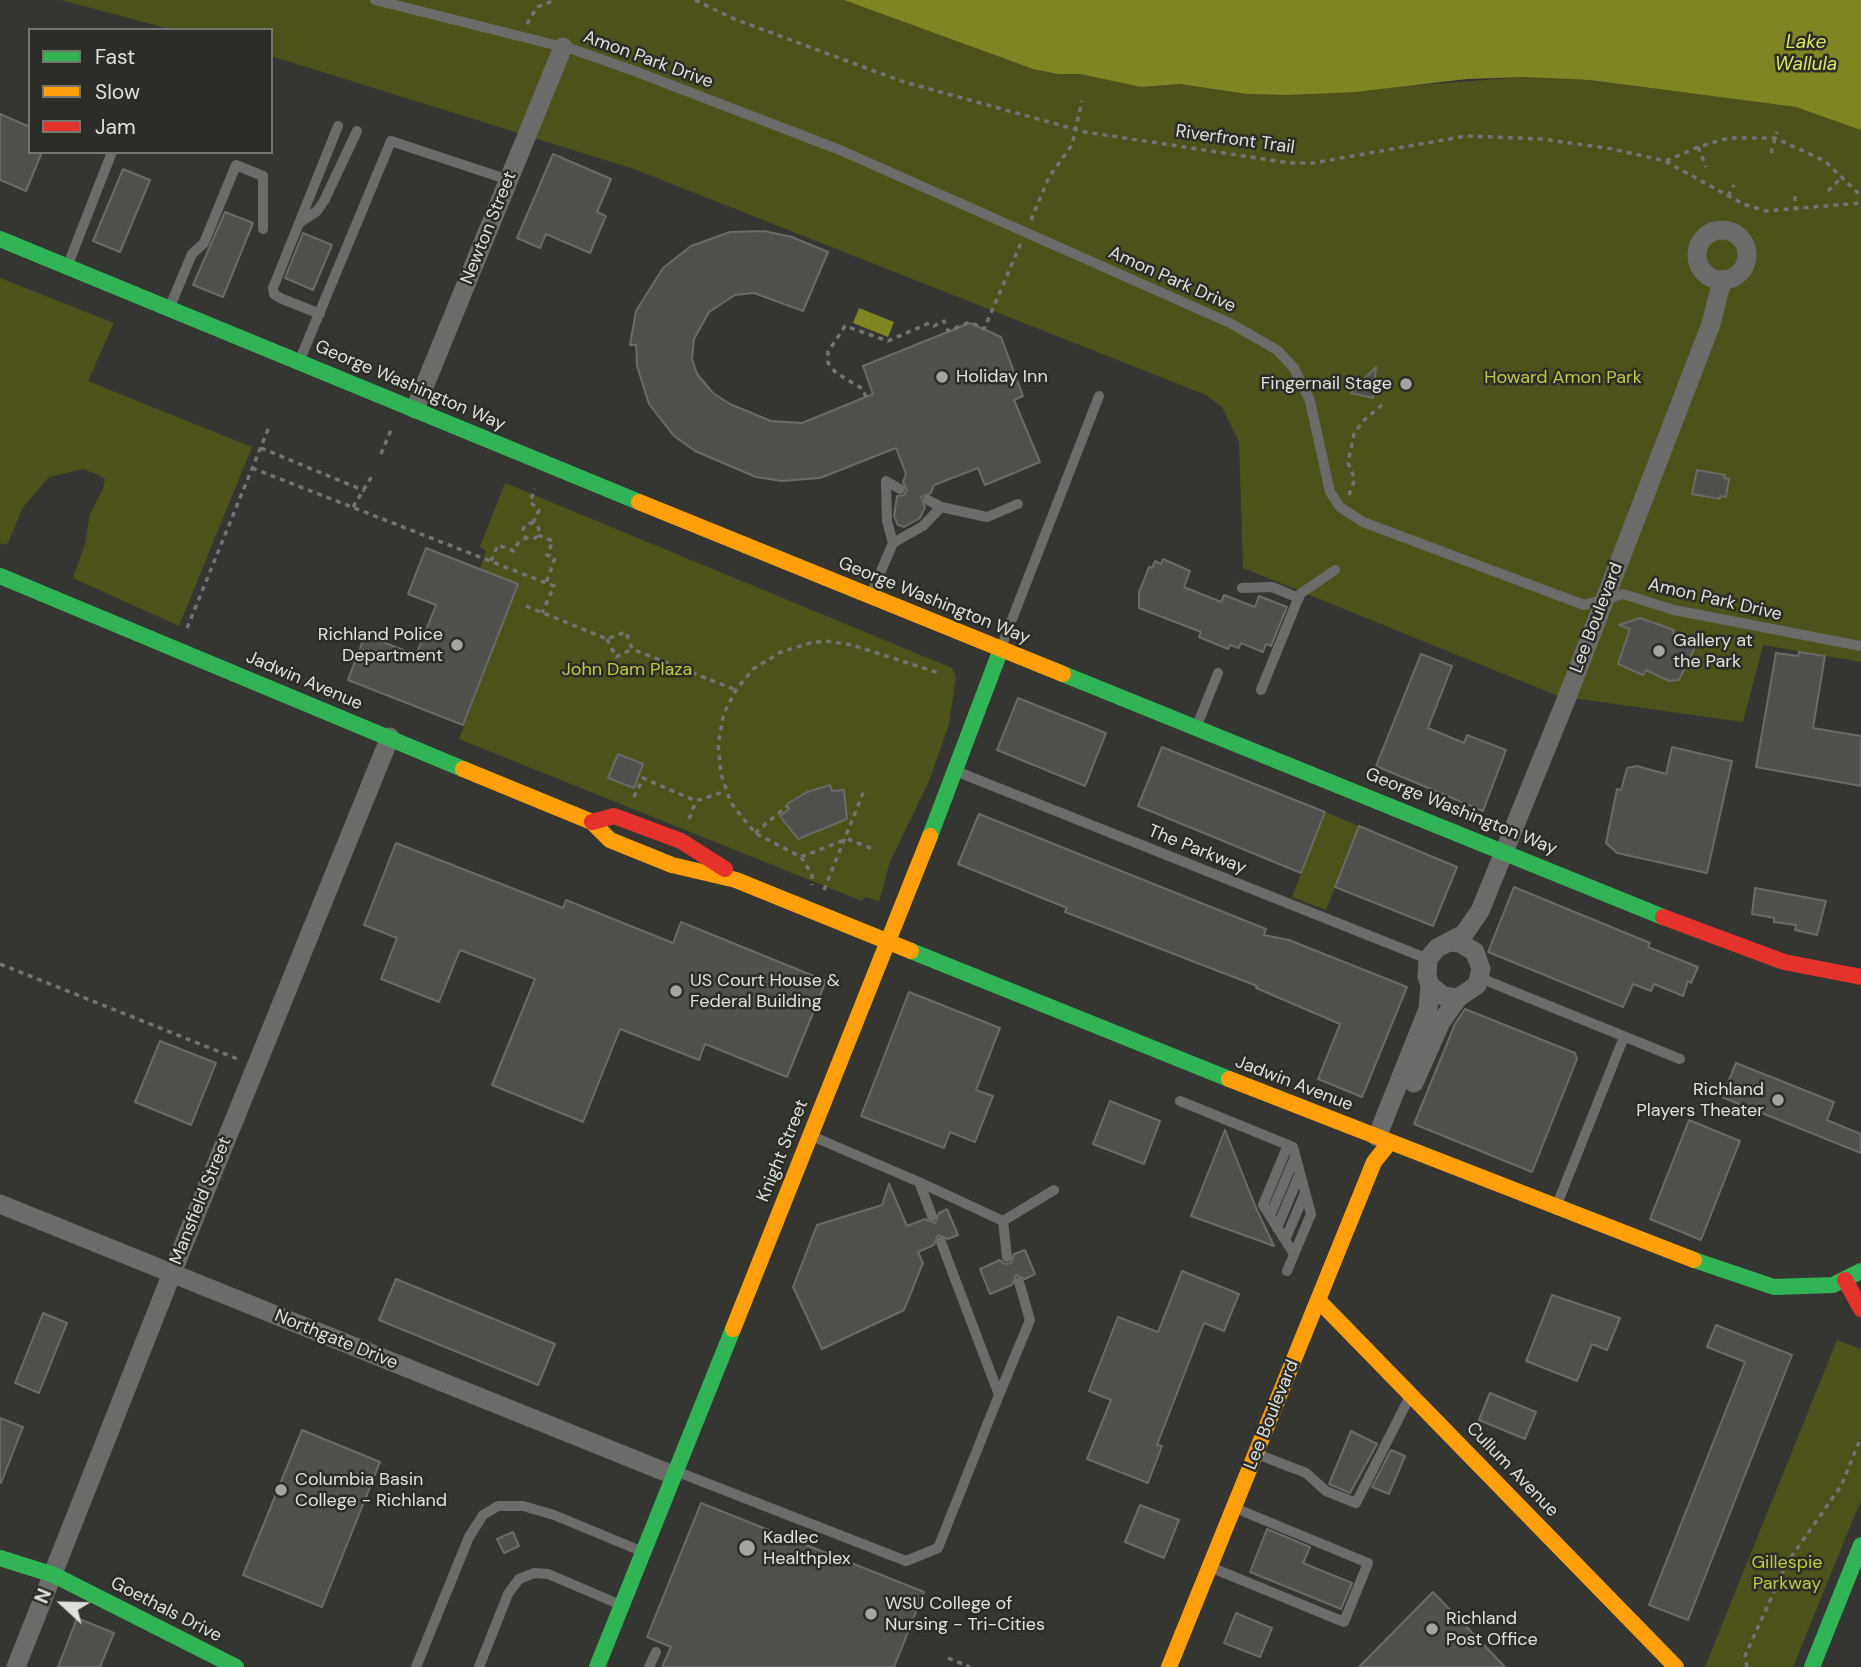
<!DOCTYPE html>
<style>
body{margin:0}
#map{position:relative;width:1861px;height:1667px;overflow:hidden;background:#353631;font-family:"DM Sans",sans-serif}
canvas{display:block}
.legend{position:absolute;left:28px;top:28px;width:245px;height:126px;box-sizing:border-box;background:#2c2d26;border:2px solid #74756f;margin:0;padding:9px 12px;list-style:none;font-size:21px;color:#e0e1dc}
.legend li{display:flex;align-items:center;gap:14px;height:35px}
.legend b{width:35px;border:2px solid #74756f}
.north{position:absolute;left:28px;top:1569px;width:70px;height:70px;-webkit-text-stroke:5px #2c2d26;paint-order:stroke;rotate:292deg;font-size:19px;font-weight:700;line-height:28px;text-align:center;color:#e0e1dc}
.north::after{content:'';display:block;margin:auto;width:24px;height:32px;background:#e0e1dc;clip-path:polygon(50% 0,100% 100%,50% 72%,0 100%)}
</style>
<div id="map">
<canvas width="1861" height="1667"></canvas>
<ul class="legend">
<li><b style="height:9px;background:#30b455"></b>Fast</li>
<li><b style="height:9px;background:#ff9f0a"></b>Slow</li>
<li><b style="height:9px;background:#e5322d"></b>Jam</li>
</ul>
<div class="north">N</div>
</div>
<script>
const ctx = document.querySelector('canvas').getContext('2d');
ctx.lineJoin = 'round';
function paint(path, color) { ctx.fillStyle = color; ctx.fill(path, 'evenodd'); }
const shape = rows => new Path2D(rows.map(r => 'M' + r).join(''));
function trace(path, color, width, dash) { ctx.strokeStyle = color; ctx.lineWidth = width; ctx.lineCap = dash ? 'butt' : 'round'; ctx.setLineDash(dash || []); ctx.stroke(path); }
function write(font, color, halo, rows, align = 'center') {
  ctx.font = font + ' "DM Sans",sans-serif'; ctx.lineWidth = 5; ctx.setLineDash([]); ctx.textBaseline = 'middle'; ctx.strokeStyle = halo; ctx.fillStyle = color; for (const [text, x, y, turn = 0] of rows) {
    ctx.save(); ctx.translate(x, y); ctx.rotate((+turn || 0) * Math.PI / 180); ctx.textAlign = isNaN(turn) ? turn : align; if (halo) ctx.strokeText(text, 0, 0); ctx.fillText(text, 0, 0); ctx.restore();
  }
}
const green = shape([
 [61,0,844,0,1033,69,1058,74,1080,74,1141,87,1180,84,1247,94,1287,95,1524,77,1591,80,1796,107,1828,118,1861,130,1861,662,1763,645,1743,722,1558,696,1243,568,1239,442,1222,407,1206,395,634,169,271,56,271,30,174,30],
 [0,278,114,323,88,381,252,447,179,626,73,578,85,544,90,514,103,489,105,479,99,475,83,469,49,477,23,507,8,543,0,545],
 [505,483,952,668,956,677,949,724,929,781,890,862,879,901,865,897,862,901,459,739,518,584,480,569,486,551,480,547],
 [1325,812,1359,826,1326,910,1292,897],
 [1837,1340,1861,1349,1861,1500,1793,1667,1705,1667]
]);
const water = shape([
 [844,0,1861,0,1861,130,1796,107,1590,80,1524,77,1467,79,1355,92,1287,95,1247,94,1180,84,1141,87,1080,74,1058,74,1033,69],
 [859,308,894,322,888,337,853,323]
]);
const building = shape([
 [0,114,30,127,30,152,42,152,26,191,0,180,0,114],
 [553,154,611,179,597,212,606,216,590,253,546,234,540,248,517,238,553,154],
 [123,169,150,180,120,252,93,241,123,169],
 [225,212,253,223,223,297,193,285,225,212],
 [764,231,792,237,828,252,803,311,754,293,735,295,709,312,694,339,692,359,697,374,713,393,730,404,771,421,802,423,873,394,863,366,970,323,1001,337,1023,396,1014,400,1040,462,985,485,978,468,934,485,931,493,921,497,925,507,920,518,904,527,898,525,894,516,897,496,904,495,907,490,903,482,906,474,896,448,820,478,782,481,756,477,695,451,674,436,649,404,637,366,636,345,630,345,636,311,663,268,691,246,730,232,764,231],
 [303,233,332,245,313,290,285,278,303,233],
 [1376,367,1373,398,1351,393,1376,367],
 [1697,470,1725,475,1724,478,1729,479,1726,497,1720,496,1720,499,1692,494,1697,470],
 [426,548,518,584,463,725,348,680,365,635,416,655,436,605,408,594,426,548],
 [1163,559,1190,571,1184,587,1221,602,1224,595,1255,607,1259,596,1287,607,1271,646,1266,644,1263,652,1241,643,1239,648,1230,645,1228,649,1199,637,1201,632,1139,608,1139,592,1149,567,1152,568,1155,561,1161,564,1163,559],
 [1640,618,1674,630,1673,633,1697,643,1679,680,1669,681,1646,670,1643,675,1618,664,1630,629,1619,625,1640,618],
 [1799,652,1825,656,1813,728,1861,736,1861,786,1756,767,1776,653,1798,656,1799,652],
 [1421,654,1452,666,1428,728,1464,743,1467,735,1506,750,1483,811,1376,766,1421,654],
 [1018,698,1106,733,1085,786,997,750,1018,698],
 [1162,747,1325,812,1301,873,1138,806,1162,747],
 [1672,747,1732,761,1707,873,1617,853,1606,843,1617,789,1621,790,1627,768,1637,766,1666,774,1672,747],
 [618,754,643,764,634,788,608,778,618,754],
 [830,785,832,791,844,790,847,819,798,839,780,816,789,809,787,804,807,792,830,785],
 [979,814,1266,929,1264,935,1289,940,1407,987,1362,1097,1318,1079,1340,1024,1256,988,1257,986,1065,912,1067,908,958,864,979,814],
 [1359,826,1457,867,1433,926,1335,887,1359,826],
 [396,843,563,908,566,900,673,943,681,922,826,981,787,1077,705,1044,699,1060,620,1029,583,1122,492,1085,535,979,460,950,439,1002,381,979,397,938,364,925,396,843],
 [1514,887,1650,943,1648,947,1698,967,1691,983,1688,981,1683,996,1654,984,1651,991,1633,984,1623,1007,1488,952,1514,887],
 [1755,888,1826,901,1817,935,1795,930,1796,925,1774,922,1774,918,1752,914,1755,888],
 [909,992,1000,1028,976,1090,993,1096,975,1142,950,1132,944,1148,861,1116,909,992],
 [1465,1009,1575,1053,1577,1059,1532,1172,1414,1124,1455,1024,1465,1009],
 [160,1041,216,1063,191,1125,135,1102,160,1041],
 [1736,1063,1834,1102,1827,1120,1861,1134,1861,1153,1722,1097,1736,1063],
 [1110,1101,1160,1121,1144,1164,1093,1144,1110,1101],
 [1689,1120,1740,1141,1701,1240,1650,1219,1689,1120],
 [1225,1130,1256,1208,1274,1246,1191,1216,1225,1130],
 [889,1184,907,1226,925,1219,935,1223,939,1213,947,1209,958,1235,948,1239,938,1235,934,1245,918,1252,923,1263,904,1310,822,1349,793,1287,817,1225,882,1205,889,1184],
 [1025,1250,1035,1274,1025,1279,1016,1275,1012,1285,990,1294,980,1269,1000,1260,1005,1264,1011,1263,1014,1254,1025,1250],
 [1182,1271,1239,1294,1224,1331,1204,1323,1157,1445,1162,1446,1148,1483,1087,1459,1111,1400,1089,1391,1118,1317,1158,1332,1182,1271],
 [396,1279,555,1344,538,1385,379,1320,396,1279],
 [1552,1295,1620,1318,1607,1350,1592,1344,1577,1381,1526,1361,1552,1295],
 [43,1313,67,1323,39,1393,15,1383,43,1313],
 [1716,1325,1792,1355,1688,1620,1649,1605,1745,1362,1707,1347,1716,1325],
 [1490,1393,1536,1412,1525,1439,1479,1420,1490,1393],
 [0,1418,23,1427,1,1483,0,1483,0,1418],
 [302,1430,380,1462,322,1607,243,1575,302,1430],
 [1351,1431,1377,1444,1350,1493,1329,1484,1351,1431],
 [1391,1450,1405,1456,1389,1494,1372,1487,1391,1450],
 [701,1503,924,1592,894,1667,662,1667,671,1647,647,1637,701,1503],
 [1140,1505,1179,1520,1164,1558,1125,1542,1140,1505],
 [1267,1529,1310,1547,1303,1563,1352,1583,1341,1609,1250,1572,1267,1529],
 [513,1532,519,1546,504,1553,497,1539,513,1532],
 [1433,1592,1505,1667,1359,1667,1433,1592],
 [1236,1613,1272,1628,1260,1657,1224,1643,1236,1613],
 [77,1618,114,1633,100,1667,58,1667,77,1618]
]);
const path = shape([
 [695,0,732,18,901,81,1085,132,1290,163,1313,163,1466,136,1542,139,1613,149,1665,161,1743,204,1766,211,1861,203],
 [527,24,537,7,555,0],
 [1698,147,1706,167],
 [1771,153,1777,132],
 [1666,161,1698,147,1729,138,1775,138,1825,161,1861,196],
 [1828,191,1843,176],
 [1728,196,1734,185],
 [1795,196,1795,210],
 [1031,220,1049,177,1072,145,1082,101],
 [866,397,863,389,836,373,828,363,828,352,845,326,888,341,929,323,934,326,944,321,948,331,970,322,984,329,1021,243],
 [261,448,365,491],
 [381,454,391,430],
 [252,468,554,586,542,613],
 [1349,495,1355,479,1348,463,1354,434,1363,421,1383,404],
 [353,507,372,476],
 '523 531a8 8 0 1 1 16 0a8 8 0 1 1-16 0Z',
 [533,523,539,510,530,502,535,489],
 [538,535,553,541,547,555,555,558,546,583],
 [491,561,498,545,514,551,518,543,526,538],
 [526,606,607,639,626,632,632,649,736,690],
 [187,628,269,427],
 [607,639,616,657,632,649],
 [634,797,643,778,696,801,726,791],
 [689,819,696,801],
 [755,833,787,806],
 [871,848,847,839,801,857,755,833,731,803,721,774,718,744,724,713,736,690,753,669,781,652,810,643,825,641,852,645,939,673],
 [801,857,812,875,812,885],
 [824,890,865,788],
 [0,964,240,1060],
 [948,1658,970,1667],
 [1747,1667,1745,1656,1787,1563,1841,1486,1861,1437]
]);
const lane = shape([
 [375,0,575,50,637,72,840,150,1230,323,1277,350,1294,368,1310,401,1330,492,1340,507,1363,522,1584,605,1623,594,1674,610,1861,646],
 [299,223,317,211,324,201,357,131],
 [69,262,112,152],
 [171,304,192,254,204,243,236,165,263,176,263,229],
 [320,314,280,298,274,294,273,288,338,126],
 [301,357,391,141,509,180],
 [928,500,941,507,987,517,1018,504],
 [893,543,887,521,886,481,900,489],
 [1242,588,1272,587,1299,598],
 [872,592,893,543,923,526,941,507],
 [1002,645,1099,396],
 [1261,690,1300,594,1335,570],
 [1198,723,1218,673],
 [958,772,1428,959],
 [1480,978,1680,1059],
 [1180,1101,1293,1147,1311,1214,1287,1271],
 [814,1137,919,1182,932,1216],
 [1288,1145,1263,1205,1294,1254],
 [919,1182,1003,1221,1007,1257],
 [1558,1202,1624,1037],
 [1270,1216,1295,1157],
 [1003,1221,1054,1190],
 [1277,1228,1300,1173],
 [1285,1240,1305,1193],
 [999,1395,1030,1320,1019,1282],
 [1257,1454,1306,1473,1326,1491,1356,1503,1409,1398],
 [678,1472,906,1561,938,1548,999,1395,941,1242],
 [1210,1567,1344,1622,1368,1563,1235,1508],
 [416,1667,469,1537,483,1515,498,1506,523,1506,554,1515,641,1551],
 [479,1667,508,1594,519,1579,534,1573,548,1574,621,1605],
 [649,1667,656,1652]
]);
const street = shape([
 '1697 255a25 25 0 1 1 50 0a25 25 0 1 1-50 0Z',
 [415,409,563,47],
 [1451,942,1460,943,1475,952,1481,969,1477,985,1458,998,1443,996,1430,985,1427,977,1428,959,1437,948,1464,934,1480,911,1566,700,1711,324,1722,281],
 [1414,1083,1441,1022,1458,998],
 [1377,1137,1428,1009,1430,985],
 [0,1204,673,1475],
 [16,1667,172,1273,390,737]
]);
const fast = shape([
 [0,239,639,502],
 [0,576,463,769],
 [1063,674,1663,917],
 [930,836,1001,649],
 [911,951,1229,1079],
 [1694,1260,1774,1287,1833,1285,1861,1271],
 [0,1558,54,1575,236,1667],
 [597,1667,733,1329],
 [1812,1667,1861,1545]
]);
const slow = shape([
 [639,502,1063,674],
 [463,769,592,822,610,840,672,865,736,880,911,951],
 [1229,1079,1694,1260],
 [1319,1301,1676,1667],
 [733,1329,930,836],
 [1169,1667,1374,1162,1390,1142]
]);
const jam = shape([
 [592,822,614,816,681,841,725,869],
 [1663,917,1784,962,1861,977],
 [1845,1280,1861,1309]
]);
const markers = [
 [942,377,7,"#a4a5a0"],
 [1406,384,7,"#a4a5a0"],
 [457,645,7,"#a4a5a0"],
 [1659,651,7,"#a4a5a0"],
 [676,991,7,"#a4a5a0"],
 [1778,1100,7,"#a4a5a0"],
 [281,1490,7,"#a4a5a0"],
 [747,1548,9,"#a4a5a0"],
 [871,1614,7,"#a4a5a0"],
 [1432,1629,7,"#a4a5a0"]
];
const streetNames = [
 ["Amon Park Drive",648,60,20],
 ["Riverfront Trail",1235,140,8],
 ["Newton Street",489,228,-68],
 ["Amon Park Drive",1172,280,24],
 ["George Washington Way",410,386,23],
 ["Amon Park Drive",1715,600,13],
 ["George Washington Way",934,601,22],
 ["Lee Boulevard",1597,618,-69],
 ["Jadwin Avenue",304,681,23],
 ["George Washington Way",1461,812,22],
 ["The Parkway",1197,850,22],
 ["Jadwin Avenue",1294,1084,21],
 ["Knight Street",783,1151,-68],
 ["Mansfield Street",201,1201,-68],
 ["Northgate Drive",336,1340,22],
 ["Lee Boulevard",1272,1415,-68],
 ["Cullum Avenue",1512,1470,46],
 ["Goethals Drive",166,1610,27]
];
const poiNames = [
 ["Holiday Inn",956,377],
 ["Fingernail Stage",1392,384,"right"],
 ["Richland Police",443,635,"right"],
 ["Department",443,656,"right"],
 ["Gallery at",1673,641],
 ["the Park",1673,662],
 ["US Court House &",690,981],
 ["Federal Building",690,1002],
 ["Richland",1764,1090,"right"],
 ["Players Theater",1764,1111,"right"],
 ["Columbia Basin",295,1480],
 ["College - Richland",295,1501],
 ["Kadlec",763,1538],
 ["Healthplex",763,1559],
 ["WSU College of",885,1604],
 ["Nursing - Tri-Cities",885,1625],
 ["Richland",1446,1619],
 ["Post Office",1446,1640]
];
const parkNames = [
 ["Howard Amon Park",1563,378],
 ["John Dam Plaza",627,670],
 ["Gillespie",1787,1563],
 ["Parkway",1787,1584]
];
const waterNames = [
 ["Lake",1806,43],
 ["Wallula",1806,65]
];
paint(green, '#4d521b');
paint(water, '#808524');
paint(building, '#50504d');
trace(building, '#6a6b67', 2);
trace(path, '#737372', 3.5, [5, 5]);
trace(lane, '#6b6c69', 10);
trace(street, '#6b6c69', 19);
trace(fast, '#30b455', 16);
trace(slow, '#ff9f0a', 16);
trace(jam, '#e5322d', 16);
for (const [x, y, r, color] of markers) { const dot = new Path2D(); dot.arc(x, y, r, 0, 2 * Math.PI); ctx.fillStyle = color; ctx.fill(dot); trace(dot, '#2c2d26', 2.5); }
write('18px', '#e0e1dc', '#2c2d26', streetNames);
write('18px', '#e0e1dc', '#2c2d26', poiNames, 'left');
write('18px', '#c0c941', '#2c2d26', parkNames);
write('italic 19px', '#dce662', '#2c2d26', waterNames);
</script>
